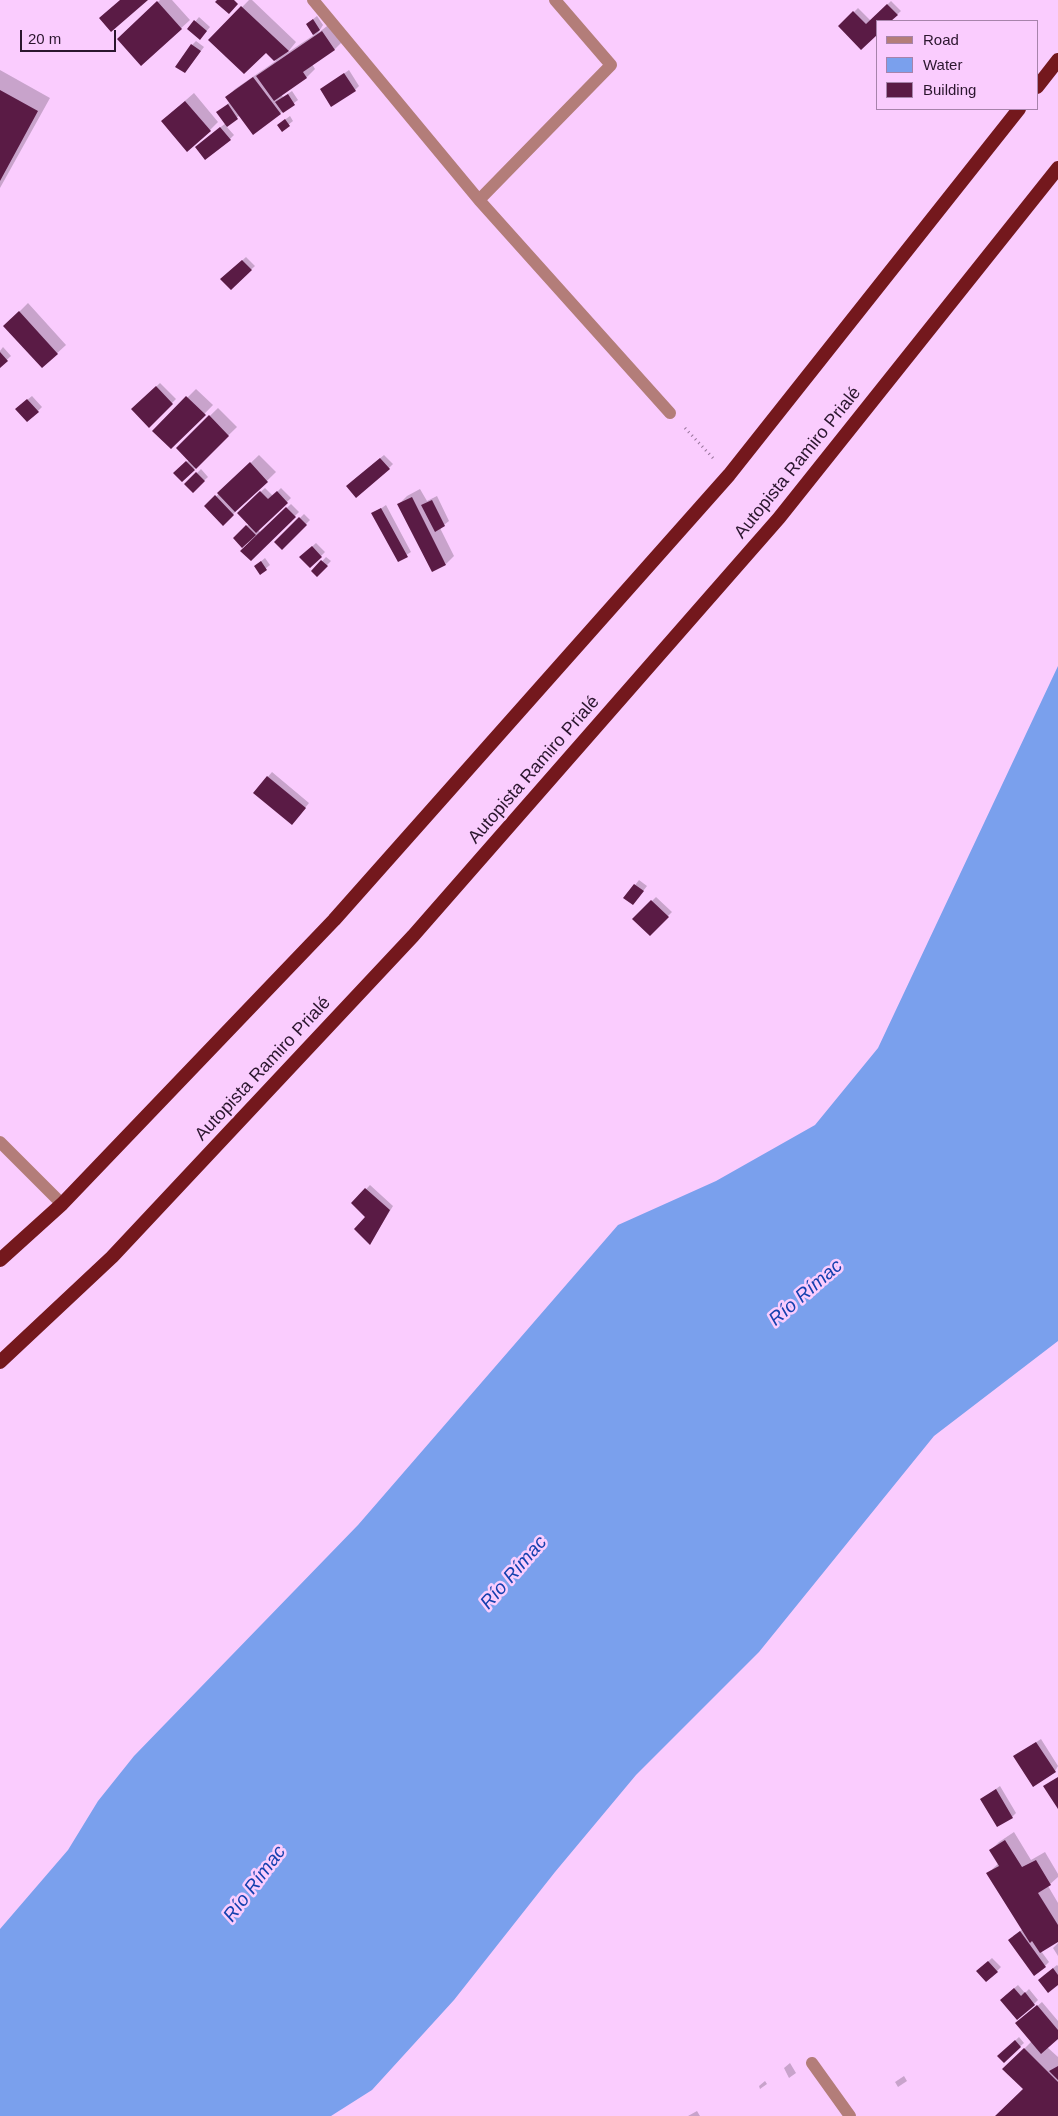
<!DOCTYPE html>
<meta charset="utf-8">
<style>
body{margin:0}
#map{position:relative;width:1058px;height:2116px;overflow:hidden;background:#faccfe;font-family:Arial,sans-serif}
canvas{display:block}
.legend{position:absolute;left:876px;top:20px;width:162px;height:90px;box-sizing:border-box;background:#faccfe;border:1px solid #a783ab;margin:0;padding:6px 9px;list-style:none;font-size:15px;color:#2b162e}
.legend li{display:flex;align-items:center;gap:10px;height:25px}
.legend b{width:25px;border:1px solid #a783ab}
.scale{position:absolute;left:20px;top:30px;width:96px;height:22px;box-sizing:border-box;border:2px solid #2b162e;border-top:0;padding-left:6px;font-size:15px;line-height:18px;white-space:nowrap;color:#2b162e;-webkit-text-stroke:4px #faccfe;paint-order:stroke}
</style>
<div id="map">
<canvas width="1058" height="2116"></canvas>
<ul class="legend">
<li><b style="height:6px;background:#b37d79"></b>Road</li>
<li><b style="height:14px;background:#7aa0ed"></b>Water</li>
<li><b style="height:14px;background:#5a1b45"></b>Building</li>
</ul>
<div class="scale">20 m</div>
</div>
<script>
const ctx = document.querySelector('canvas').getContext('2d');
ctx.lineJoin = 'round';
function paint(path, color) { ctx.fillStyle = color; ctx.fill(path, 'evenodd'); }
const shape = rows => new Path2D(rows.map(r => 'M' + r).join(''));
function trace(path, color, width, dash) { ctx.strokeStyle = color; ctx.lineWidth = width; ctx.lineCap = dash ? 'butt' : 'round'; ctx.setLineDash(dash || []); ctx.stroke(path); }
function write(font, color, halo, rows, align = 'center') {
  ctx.font = font + ' Arial,sans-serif'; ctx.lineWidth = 5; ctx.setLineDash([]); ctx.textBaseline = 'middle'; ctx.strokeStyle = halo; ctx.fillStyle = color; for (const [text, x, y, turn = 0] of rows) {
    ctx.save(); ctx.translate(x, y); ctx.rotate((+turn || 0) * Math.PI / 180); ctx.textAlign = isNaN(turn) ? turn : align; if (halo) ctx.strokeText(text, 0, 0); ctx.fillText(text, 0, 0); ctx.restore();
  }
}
const water = shape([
 [1058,666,1058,1341,934,1436,759,1652,636,1775,555,1872,454,2000,372,2090,331,2116,0,2116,0,1929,68,1850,98,1801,134,1756,358,1525,618,1225,716,1181,815,1125,878,1048]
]);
const shadow = shape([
 [160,0,172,0,190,20,142,64,127,31],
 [249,0,252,0,296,42,287,53,314,35,307,24,317,16,323,25,318,33,331,23,343,41,335,49,312,64,315,69,307,77,281,94,283,97,292,91,298,100,254,133,240,115,226,126,234,135,230,139,200,143,226,123,218,112,230,102,227,97,235,89,276,61,266,51,210,40],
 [891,1,901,11,890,21,877,21,861,48,840,26,858,8,871,21],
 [199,17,210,27,204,34,189,29],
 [196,41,204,47,185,72,192,45],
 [0,70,50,98,0,188],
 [349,70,359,86,355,90,322,89],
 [194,93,218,122,210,130,171,113],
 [290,116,293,121,282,130,283,121],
 [246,257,255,266,231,288,222,279],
 [28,303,66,345,42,367,13,318],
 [3,347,11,356,0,366,0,351],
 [160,383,176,399,149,426,133,409],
 [196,389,213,405,171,448,154,431],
 [32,396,42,407,38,411,21,405],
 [218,408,237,427,194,469,175,473,189,460,177,448],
 [259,455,276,472,223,524,206,506],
 [384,455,393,464,389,468,351,482],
 [201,469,208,477,193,491,186,484],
 [265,488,273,496,281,488,291,498,258,530,261,533,291,504,299,512,251,559,251,541,242,546,234,538,249,524,238,513],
 [420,489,427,501,437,496,449,521,440,528,454,556,446,564,399,504,407,496],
 [386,505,411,552,398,560,373,514],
 [304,514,310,520,282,548,276,542],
 [316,543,325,552,310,567,301,557],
 [326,557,331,561,317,575,313,571],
 [265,558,270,565,260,573,259,563],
 [272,772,309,803,296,819,255,792],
 [639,880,647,886,633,904,625,898],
 [656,897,672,912,650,934,634,919],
 [370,1185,393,1206,370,1243,367,1217,353,1203],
 [1041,1739,1058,1766,1055,1771,1015,1756],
 [1000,1786,1016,1813,1012,1817,982,1799],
 [1014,1832,1031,1860,1045,1852,1058,1874,1058,1877,1048,1886,1058,1903,1058,1940,1041,1951,1049,1962,1045,1966,1013,1936,1023,1929,988,1873,999,1863,990,1851,999,1842],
 [1058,1943,1058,1956,1053,1948],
 [992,1958,1001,1967,987,1981,978,1971],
 [1057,1965,1058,1966,1058,1983,1043,1976],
 [1018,1985,1025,1993,1029,1989,1038,2000,1034,2004,1005,1996],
 [1042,2002,1058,2021,1058,2038,1047,2047,1058,2057,1058,2116,997,2116,1024,2089,1004,2069,1032,2041,1021,2020],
 [1019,2037,1024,2043,1004,2061,999,2056],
 [790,2063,796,2073,789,2078,784,2068],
 [904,2076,907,2081,898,2087,895,2082],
 [765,2081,767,2084,760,2089,759,2086],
 [697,2111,700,2116,688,2116]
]);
const building = shape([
 [120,0,148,0,111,32,99,18],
 [217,0,234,0,238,4,229,14,215,2],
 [157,1,182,29,141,66,117,39],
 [887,4,898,15,891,21,877,21,877,35,861,50,838,26,853,11,866,24],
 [241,6,289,51,274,61,266,53,244,74,208,40],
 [313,19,320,30,313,35,306,24],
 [194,20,207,31,200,40,187,29],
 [322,31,335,50,303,72,307,78,274,101,256,76],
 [191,44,201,51,185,73,175,67],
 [344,73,356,91,331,107,320,89],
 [253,77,281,114,253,135,225,97],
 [0,90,38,111,0,181],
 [288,94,295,105,283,113,275,102],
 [185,101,211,131,187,152,161,121],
 [228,104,238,119,227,127,216,112],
 [285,119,290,126,282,132,277,125],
 [220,127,231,140,205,160,195,147],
 [242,260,252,270,231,290,220,279],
 [19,311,58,354,42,368,3,326],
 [0,352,8,361,0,368],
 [156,386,173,404,149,428,131,409],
 [186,396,206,415,171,449,152,431],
 [27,399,39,412,27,422,15,409],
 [209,415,229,436,196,469,176,448],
 [380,458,390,469,356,498,346,486],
 [186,461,195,470,182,482,173,473],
 [250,462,268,482,235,512,217,493],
 [196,472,205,481,193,493,184,484],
 [260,491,268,499,277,491,288,503,256,533,237,513],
 [215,495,234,515,223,526,204,506],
 [412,497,446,565,432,572,397,504],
 [432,500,445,526,435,532,421,505],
 [286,507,296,517,251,561,240,551],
 [381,508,408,557,398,562,371,513],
 [299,517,307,525,282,550,274,542],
 [246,525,256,535,242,548,233,538],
 [312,546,322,557,310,568,299,557],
 [321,560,328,566,317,577,311,571],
 [261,561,267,570,260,575,254,566],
 [267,776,306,808,292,825,253,793],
 [634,884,644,891,633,905,623,898],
 [651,900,669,917,650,936,632,919],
 [365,1188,390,1210,370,1245,354,1229,365,1217,351,1203],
 [1036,1742,1056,1772,1033,1787,1013,1756],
 [1058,1777,1058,1809,1043,1786],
 [996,1789,1013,1818,997,1827,980,1799],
 [1005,1840,1022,1867,1036,1860,1051,1885,1038,1893,1058,1925,1058,1942,1040,1953,1032,1941,1030,1943,986,1873,999,1866,989,1850],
 [1020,1931,1046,1967,1034,1976,1008,1940],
 [988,1961,998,1972,986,1982,976,1971],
 [1053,1968,1058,1975,1058,1985,1048,1993,1038,1980],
 [1014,1988,1021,1996,1025,1992,1035,2005,1017,2020,1000,2000],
 [1037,2005,1058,2030,1058,2039,1041,2054,1015,2023],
 [1015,2040,1021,2047,1004,2063,997,2056],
 [1024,2048,1058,2082,1058,2116,995,2116,1023,2089,1002,2069],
 [1058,2066,1058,2080,1049,2071]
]);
const path = shape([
 [685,428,713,458]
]);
const minor = shape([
 [313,0,479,200,670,413],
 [479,200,611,65,555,0],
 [0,1142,62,1204],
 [812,2063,850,2116]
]);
const trunk = shape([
 [1037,87,1058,60],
 [0,1260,62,1204,334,920,729,475,1019,109],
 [0,1362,112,1257,413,936,779,518,1058,168]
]);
const streetNames = [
 ["Autopista Ramiro Prialé",798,463,-51],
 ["Autopista Ramiro Prialé",534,770,-49],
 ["Autopista Ramiro Prialé",263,1069,-47]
];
const waterNames = [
 ["Río Rímac",806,1293,-41],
 ["Río Rímac",514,1573,-49],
 ["Río Rímac",255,1884,-53]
];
paint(water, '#7aa0ed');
paint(shadow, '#0003');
paint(building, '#5a1b45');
trace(path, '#967499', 3, [1, 4]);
trace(minor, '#b37d79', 12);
trace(trunk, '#74181d', 14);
write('18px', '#2b162e', '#faccfe', streetNames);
write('italic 19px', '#1440ae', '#faccfe', waterNames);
</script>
